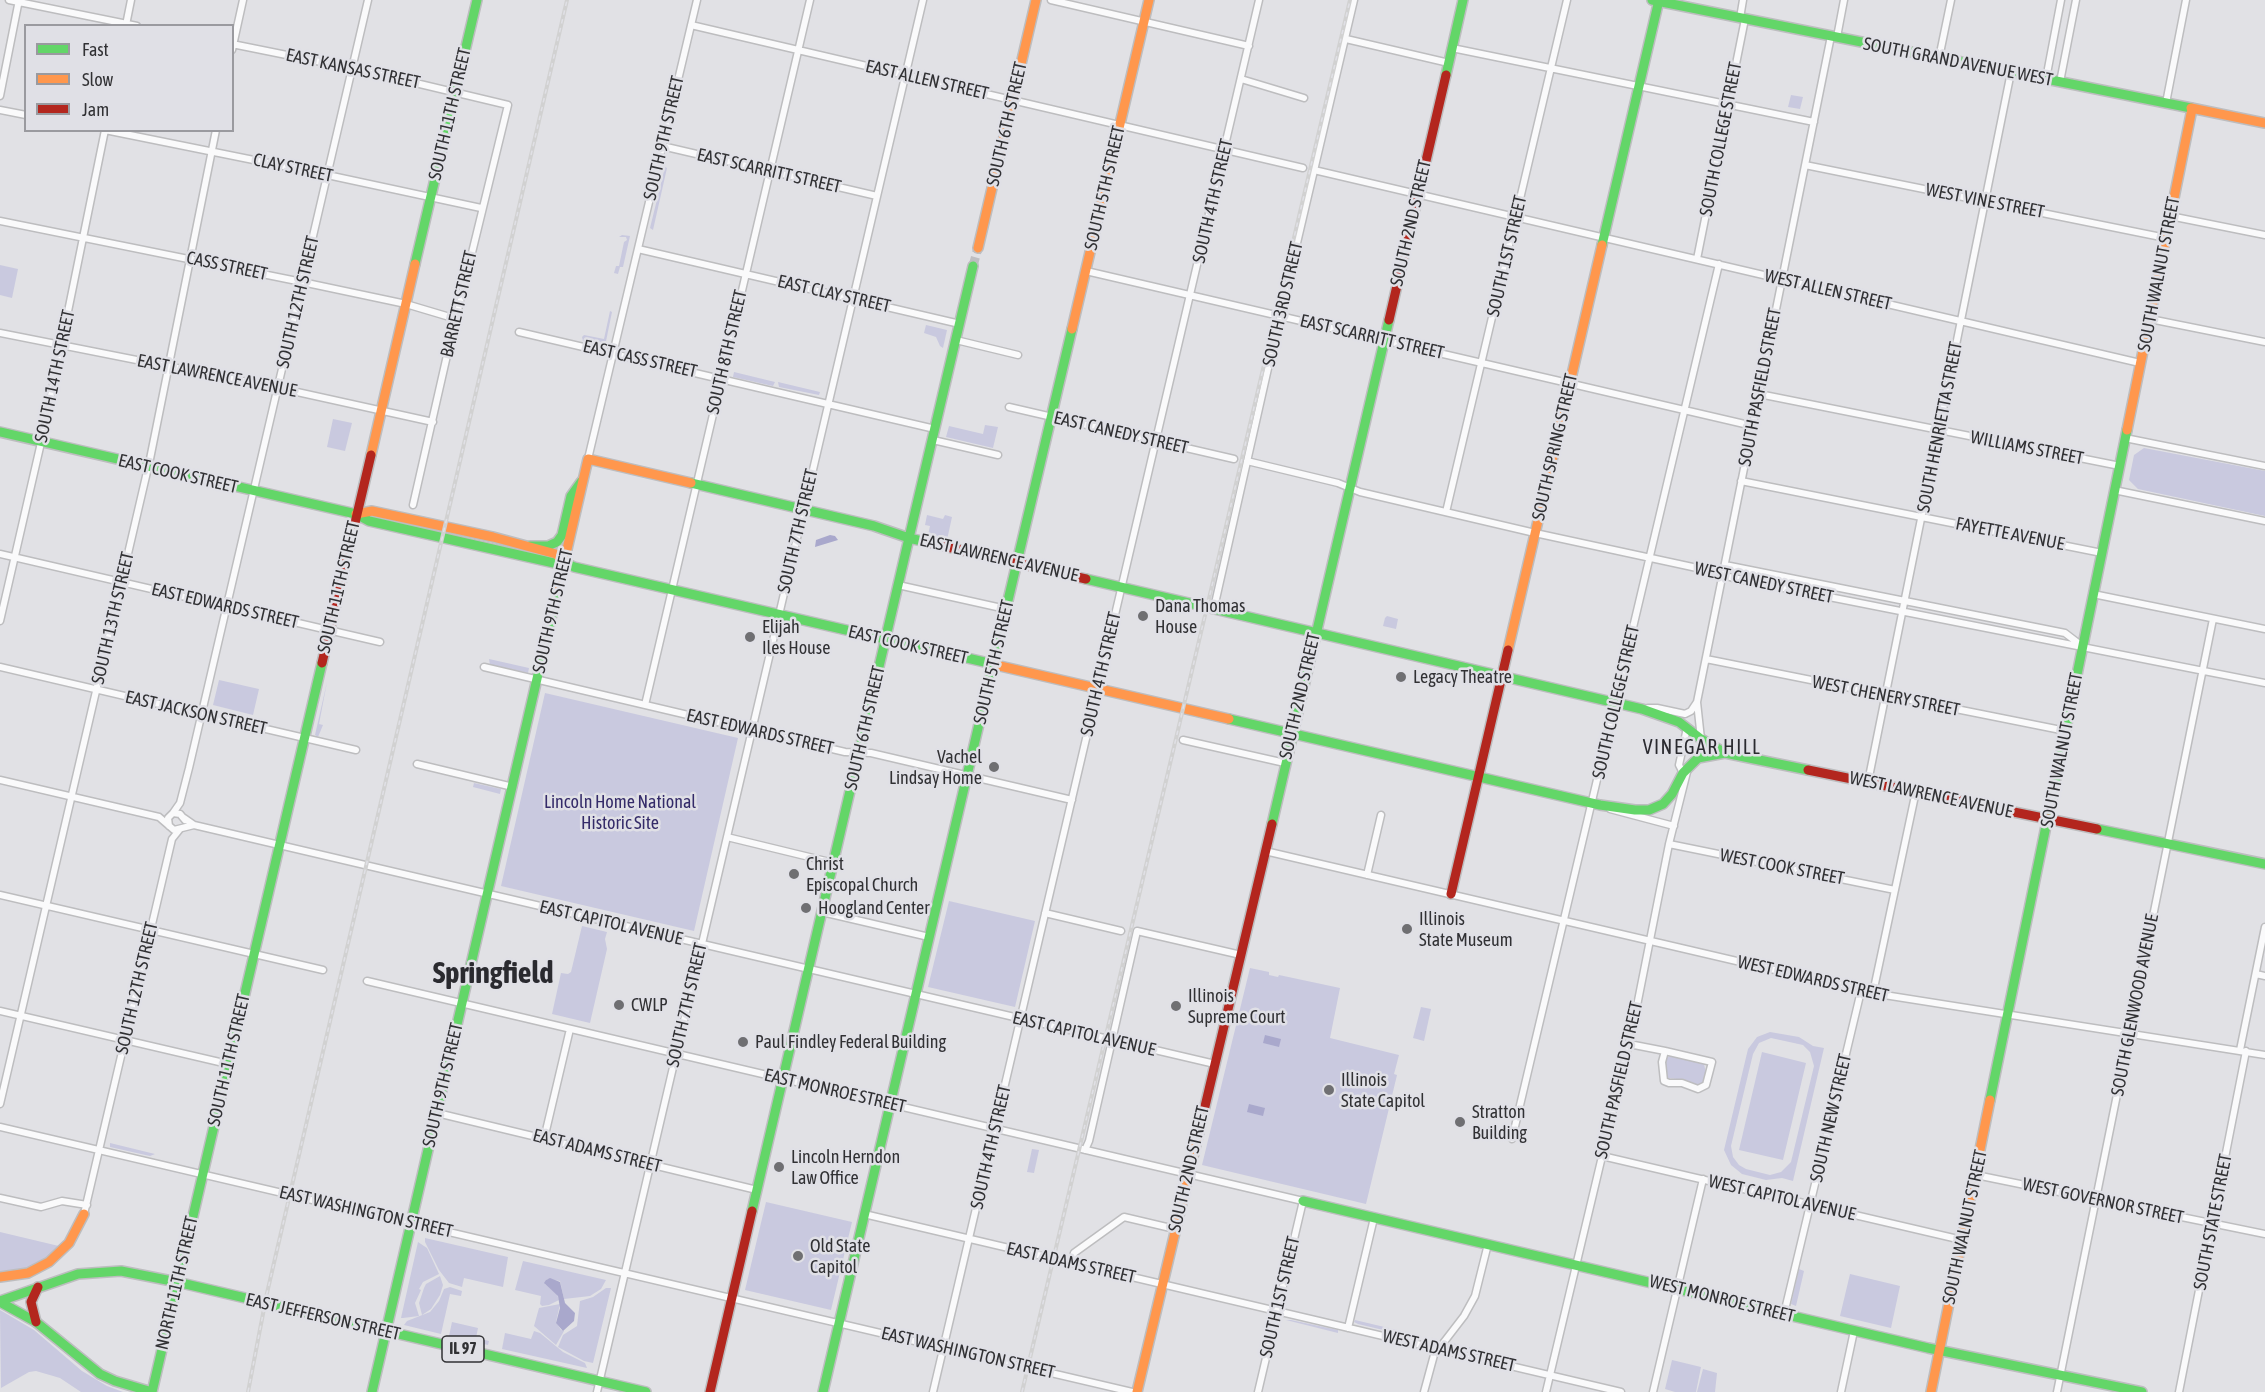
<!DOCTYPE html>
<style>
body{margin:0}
#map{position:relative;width:2265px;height:1392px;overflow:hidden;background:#e1e1e5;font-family:"Asap Condensed",sans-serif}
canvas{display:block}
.legend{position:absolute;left:24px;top:24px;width:210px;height:108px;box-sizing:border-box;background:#e0e0e6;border:2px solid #9a9a9f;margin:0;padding:8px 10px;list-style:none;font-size:18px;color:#313134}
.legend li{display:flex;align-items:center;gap:12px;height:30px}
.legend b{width:30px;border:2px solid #9a9a9f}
</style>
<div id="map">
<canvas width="2265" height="1392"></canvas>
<ul class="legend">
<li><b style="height:8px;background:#63d668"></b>Fast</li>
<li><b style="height:8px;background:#ff974d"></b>Slow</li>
<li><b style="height:8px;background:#b3261e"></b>Jam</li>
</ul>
</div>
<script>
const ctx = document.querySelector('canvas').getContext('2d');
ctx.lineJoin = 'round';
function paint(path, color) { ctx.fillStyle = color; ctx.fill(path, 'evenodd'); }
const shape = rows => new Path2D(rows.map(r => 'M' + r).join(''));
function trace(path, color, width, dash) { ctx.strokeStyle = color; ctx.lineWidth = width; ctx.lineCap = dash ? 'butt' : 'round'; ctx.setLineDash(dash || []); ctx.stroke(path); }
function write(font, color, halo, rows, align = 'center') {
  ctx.font = font + ' "Asap Condensed",sans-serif'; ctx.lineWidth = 5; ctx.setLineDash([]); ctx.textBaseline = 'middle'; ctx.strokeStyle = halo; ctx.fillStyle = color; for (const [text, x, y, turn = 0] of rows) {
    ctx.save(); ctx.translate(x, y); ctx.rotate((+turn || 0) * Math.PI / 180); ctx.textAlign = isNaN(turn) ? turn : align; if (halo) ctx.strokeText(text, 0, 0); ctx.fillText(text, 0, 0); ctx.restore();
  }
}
const green = shape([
 [1791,95,1803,97,1800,109,1788,107],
 [665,167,667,168,653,230,650,228],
 [622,235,630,236,623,267,620,267,618,274,614,273,616,266,619,266,624,242,627,240,626,237,619,237],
 [0,265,18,269,12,298,0,295],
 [610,311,612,312,605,346,583,341,582,337,584,335,604,339],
 [926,325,947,330,943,348,940,346,936,337,924,333],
 [734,372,775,382,773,386,733,377],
 [778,382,820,392,819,395,779,387],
 [333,419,352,423,345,451,327,447],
 [985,425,998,427,993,448,946,437,949,426,983,434],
 [2144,448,2265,471,2265,516,2138,489,2129,480,2134,455],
 [927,515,943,519,945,515,952,517,947,540,928,535,930,526,925,525],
 [1387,616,1398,619,1396,629,1383,626,1385,618],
 [489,659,529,668,528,673,490,665],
 [219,680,259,689,253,715,213,705],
 [327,682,319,724,323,725,318,737,315,735],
 [545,693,738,738,694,931,501,886],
 [474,783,501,789,500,794,473,787],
 [949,901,1035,921,1015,1007,928,987],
 [582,926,607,932,605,939,607,949,590,1023,552,1014,561,973,568,974,571,972],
 [1250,968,1269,972,1269,975,1278,977,1279,975,1340,988,1330,1038,1399,1055,1394,1074,1397,1075,1366,1204,1202,1165],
 [1421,1007,1431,1009,1424,1041,1413,1038],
 [1770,1032,1799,1037,1813,1046,1824,1048,1793,1181,1782,1178,1766,1180,1742,1174,1731,1165,1724,1150,1748,1049,1757,1037],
 [1771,1038,1803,1045,1810,1052,1814,1066,1791,1162,1781,1172,1770,1175,1746,1169,1739,1165,1733,1157,1731,1146,1753,1054,1759,1043],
 [1762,1052,1806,1063,1783,1160,1739,1150],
 [1674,1055,1704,1064,1706,1073,1702,1084,1697,1086,1686,1080,1667,1078,1665,1060,1667,1057],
 [110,1143,155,1154,150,1156,110,1147],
 [1032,1149,1039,1150,1034,1173,1027,1172],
 [766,1202,852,1222,831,1310,745,1290],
 [0,1232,63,1247,30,1269,0,1274],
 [425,1238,508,1257,503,1287,464,1278,462,1287,449,1283,439,1270,425,1242],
 [418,1242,427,1248,439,1274,423,1282,419,1289,421,1290,415,1303,419,1316,403,1318,401,1318],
 [523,1261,606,1280,601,1289,590,1296,564,1299,560,1281,547,1279,545,1284,557,1294,559,1300,549,1305,542,1306,540,1304,541,1296,515,1290],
 [1799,1269,1804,1271,1796,1306,1791,1304],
 [1850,1274,1900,1286,1891,1328,1840,1316],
 [440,1276,443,1285,440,1295,431,1309,422,1315,419,1303,424,1288,426,1284],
 [450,1287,462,1291,461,1296,450,1294,441,1334,404,1325,407,1321,430,1312,439,1301,444,1289],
 [606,1288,611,1288,593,1363,584,1361,558,1347,563,1335,577,1326,580,1301,593,1297],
 [560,1304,556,1322,561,1330,564,1331,556,1345,534,1326,539,1308],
 [0,1310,34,1330,82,1371,107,1386,123,1392,81,1392,60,1378,36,1371,29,1372,1,1388],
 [1286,1320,1291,1320,1338,1330,1338,1333],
 [1355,1320,1397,1330,1396,1333,1358,1324,1354,1322],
 [452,1322,478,1328,476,1338,489,1341,488,1345,449,1336],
 [534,1331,540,1333,563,1352,585,1363,587,1368,502,1349,505,1333,531,1339],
 [1452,1343,1497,1354,1496,1357,1450,1346],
 [1672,1360,1701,1367,1696,1392,1675,1392,1665,1389],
 [1703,1369,1717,1373,1715,1392,1697,1392]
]);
const water = shape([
 [830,535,835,536,838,540,815,547,816,540],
 [1265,1035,1281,1039,1279,1047,1263,1043],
 [1249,1104,1265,1108,1263,1116,1247,1112],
 [550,1278,560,1282,565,1303,575,1313,574,1321,563,1331,556,1323,560,1308,558,1296,544,1283,546,1280]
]);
const primaryTunnel = shape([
 [973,266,978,248]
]);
const street = shape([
 [9,0,137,26],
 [1051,0,1249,46],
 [1740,18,1743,0],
 [126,25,131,0],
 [691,25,1303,168],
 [1837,37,1844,0],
 [1346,39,1449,63],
 [232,44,361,70,508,105,458,310,453,318,453,329,413,505],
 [1452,48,1814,122],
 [232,50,243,0],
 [1939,58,1951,0],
 [1241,79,1304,98],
 [2046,79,2061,0],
 [2060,82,2076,0],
 [0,96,19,0],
 [2166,103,2186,0],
 [0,110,26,115],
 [105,130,318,173,481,208],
 [662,146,877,196],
 [1805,165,2166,238],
 [1314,170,2140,363],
 [2170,216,2265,235],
 [0,221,302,282,406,304,453,318],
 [638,249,960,324],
 [1697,259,1745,19],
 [1086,271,1753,426],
 [2150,319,2265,342],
 [519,332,935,429],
 [0,333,288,390,433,422],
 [956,340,1018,355],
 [1759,394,2120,466],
 [1009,407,1234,459],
 [2125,438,2265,466],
 [933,440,998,455],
 [588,459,697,0],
 [1247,461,1338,483,1360,492,1535,533,1711,571,1733,578,2265,683],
 [1741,481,2102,553],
 [2114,490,2265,521],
 [1446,512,1567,0],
 [0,554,380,642],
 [1725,565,2065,633,2082,646],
 [898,585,1006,609],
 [2093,594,2265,629],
 [1214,608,1278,324,1354,0],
 [0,621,43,434,105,130],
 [1706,659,2066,731],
 [0,667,356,750],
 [484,667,845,752,871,753,1072,800],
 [645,705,810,0],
 [1648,708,1657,708,1685,714,1691,711,1697,702],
 [1701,739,1697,702,1831,36],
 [1183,740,1285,763],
 [417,764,513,787],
 [1683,773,1679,765,1687,728],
 [0,780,159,817,174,830,194,825],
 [1868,782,2011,72],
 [1610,809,1674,826],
 [173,813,180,803,189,768,368,0],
 [184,818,194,825,1215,1064],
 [169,826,168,818,173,813,180,814,185,820],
 [727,837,834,863],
 [1669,844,1895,890],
 [1265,851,1878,994,2265,1055],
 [1367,875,1381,815],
 [0,895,323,970],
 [822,912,929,937],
 [1045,913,1121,931],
 [2256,974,2265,976],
 [367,981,1303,1201,1258,1392],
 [1873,993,1916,791],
 [0,1011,228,1064],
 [1629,1044,1665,1051,1712,1062,1706,1085,1698,1089,1682,1083,1669,1083,1664,1081,1662,1062,1665,1051],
 [2240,1050,2265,927],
 [0,1104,150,459,216,130],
 [437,1113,757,1190],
 [0,1127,1132,1392],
 [544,1139,570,1029],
 [1512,1139,1719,264],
 [1085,1150,1089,1141,1137,931,1241,955],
 [1602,1156,1962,1240],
 [1976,1175,2265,1234],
 [0,1198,41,1207,62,1201,87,1205],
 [84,1214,172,839,180,829],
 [864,1214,1621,1392],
 [1072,1262,1074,1253,1124,1217,1175,1229],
 [1784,1314,1861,991],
 [1348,1328,1374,1218],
 [597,1392,923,0],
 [933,1392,1259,0],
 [1424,1392,1434,1355,1464,1316,1475,1296,1488,1244],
 [1546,1392,1633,1026,1669,844,1688,768],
 [1653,1392,1703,1179],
 [1841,1392,1854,1331],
 [2057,1392,2213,619],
 [2179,1392,2246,1051]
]);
const fast = shape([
 [1652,0,2191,108],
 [1446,75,1463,0],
 [1602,245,1659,0],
 [415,264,477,0],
 [0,432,356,514,369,521,554,563,564,562],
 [691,483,874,526,909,538,973,266],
 [530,546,548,546,557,542,562,535,571,496,581,482],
 [564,562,574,567,993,664,1072,329],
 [1086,579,1642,709,1679,722,1701,739,1725,753,1808,770],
 [1229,719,1600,805,1635,810,1649,810,1663,804,1672,794,1683,773,1698,758,1725,753],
 [1272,824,1389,320],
 [2097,829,2265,864],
 [1990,1100,2127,430],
 [1303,1201,1928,1348,2142,1392],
 [752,1211,909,538,926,542],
 [0,1301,78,1274,121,1271,177,1282,646,1392],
 [0,1302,36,1322,100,1374,115,1381,152,1392],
 [152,1392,322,663],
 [372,1392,558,588],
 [823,1392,993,664,1000,666]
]);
const slow = shape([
 [2191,108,2265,123],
 [978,248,1036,0],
 [1072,329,1149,0],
 [2127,430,2192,109],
 [371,455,415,264],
 [356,514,372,511,493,537,556,554,564,562],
 [558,588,588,459,691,483],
 [1508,650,1602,245],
 [1000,666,1229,719],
 [0,1277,28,1273,49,1262,69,1243,84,1214],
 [1137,1392,1202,1119],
 [1931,1392,1990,1100]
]);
const jam = shape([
 [1389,320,1446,75],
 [926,542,1086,579],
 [322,663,371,455],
 [1808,770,2097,829],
 [1451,894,1508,650],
 [1202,1119,1272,824],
 [36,1322,31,1302,38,1287],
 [710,1392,752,1211]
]);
const rail = shape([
 [248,1392,267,1293,567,0],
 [1022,1392,1350,0]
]);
const markers = [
 [1143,616,6,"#6f6f72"],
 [750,637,6,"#6f6f72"],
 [1401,677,6,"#6f6f72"],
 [994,767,6,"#6f6f72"],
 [794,874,6,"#6f6f72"],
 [806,908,6,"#6f6f72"],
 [1407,929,6,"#6f6f72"],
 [619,1005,6,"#6f6f72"],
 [1176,1006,6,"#6f6f72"],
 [743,1042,6,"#6f6f72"],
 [1329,1090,6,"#6f6f72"],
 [1460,1122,6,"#6f6f72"],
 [779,1167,6,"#6f6f72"],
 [798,1256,6,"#6f6f72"]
];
const shields = [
 [463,1349,42]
];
const shieldNames = [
 ["IL 97",463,1349]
];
const streetNames = [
 ["SOUTH GRAND AVENUE WEST",1958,62,11],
 ["EAST KANSAS STREET",353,69,12],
 ["EAST ALLEN STREET",927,80,13],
 ["SOUTH 11TH STREET",450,114,-77],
 ["SOUTH 6TH STREET",1007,124,-77],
 ["SOUTH 9TH STREET",664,138,-77],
 ["SOUTH COLLEGE STREET",1721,139,-79],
 ["CLAY STREET",293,168,12],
 ["EAST SCARRITT STREET",769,171,13],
 ["SOUTH 5TH STREET",1105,188,-77],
 ["SOUTH 4TH STREET",1213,201,-77],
 ["WEST VINE STREET",1985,201,11],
 ["SOUTH 2ND STREET",1411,223,-77],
 ["SOUTH 1ST STREET",1507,256,-77],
 ["CASS STREET",227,266,12],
 ["SOUTH WALNUT STREET",2159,274,-79],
 ["WEST ALLEN STREET",1828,290,13],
 ["EAST CLAY STREET",834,294,13],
 ["SOUTH 12TH STREET",298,302,-77],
 ["BARRETT STREET",459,304,-77],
 ["SOUTH 3RD STREET",1283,304,-77],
 ["EAST SCARRITT STREET",1372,337,13],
 ["SOUTH 8TH STREET",727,352,-77],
 ["EAST CASS STREET",640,359,13],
 ["SOUTH 14TH STREET",55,376,-78],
 ["EAST LAWRENCE AVENUE",217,376,11],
 ["SOUTH PASFIELD STREET",1760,387,-79],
 ["SOUTH HENRIETTA STREET",1940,427,-79],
 ["EAST CANEDY STREET",1121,433,13],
 ["SOUTH SPRING STREET",1555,447,-77],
 ["WILLIAMS STREET",2027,448,11],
 ["EAST COOK STREET",178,474,13],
 ["SOUTH 7TH STREET",798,531,-77],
 ["FAYETTE AVENUE",2010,534,11],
 ["EAST LAWRENCE AVENUE",999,558,13],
 ["WEST CANEDY STREET",1764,583,12],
 ["SOUTH 11TH STREET",339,587,-77],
 ["EAST EDWARDS STREET",225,606,13],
 ["SOUTH 9TH STREET",553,611,-77],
 ["SOUTH 13TH STREET",113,618,-77],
 ["EAST COOK STREET",908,645,13],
 ["SOUTH 5TH STREET",994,662,-77],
 ["SOUTH 4TH STREET",1101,674,-77],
 ["SOUTH 2ND STREET",1300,696,-77],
 ["WEST CHENERY STREET",1886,696,11],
 ["SOUTH COLLEGE STREET",1616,702,-77],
 ["EAST JACKSON STREET",196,713,13],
 ["SOUTH 6TH STREET",865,728,-77],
 ["EAST EDWARDS STREET",760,732,13],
 ["SOUTH WALNUT STREET",2062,750,-79],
 ["WEST LAWRENCE AVENUE",1931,795,12],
 ["WEST COOK STREET",1782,867,11],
 ["EAST CAPITOL AVENUE",611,923,13],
 ["WEST EDWARDS STREET",1813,979,13],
 ["SOUTH 12TH STREET",137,988,-77],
 ["SOUTH 7TH STREET",687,1005,-77],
 ["SOUTH GLENWOOD AVENUE",2135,1005,-79],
 ["EAST CAPITOL AVENUE",1084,1034,13],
 ["SOUTH 11TH STREET",229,1060,-77],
 ["SOUTH PASFIELD STREET",1619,1080,-77],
 ["SOUTH 9TH STREET",443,1085,-77],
 ["EAST MONROE STREET",835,1091,13],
 ["SOUTH NEW STREET",1831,1118,-77],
 ["SOUTH 4TH STREET",991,1147,-77],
 ["EAST ADAMS STREET",597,1151,14],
 ["SOUTH 2ND STREET",1189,1169,-77],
 ["WEST CAPITOL AVENUE",1782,1198,13],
 ["WEST GOVERNOR STREET",2103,1201,12],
 ["EAST WASHINGTON STREET",366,1212,13],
 ["SOUTH STATE STREET",2213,1222,-79],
 ["SOUTH WALNUT STREET",1965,1227,-78],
 ["EAST ADAMS STREET",1071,1263,13],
 ["NORTH 11TH STREET",177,1283,-77],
 ["SOUTH 1ST STREET",1280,1297,-77],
 ["WEST MONROE STREET",1722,1299,14],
 ["EAST JEFFERSON STREET",323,1317,13],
 ["WEST ADAMS STREET",1449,1351,13],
 ["EAST WASHINGTON STREET",968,1353,13]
];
const poiNames = [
 ["Dana Thomas",1155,606],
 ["House",1155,627],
 ["Elijah",762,627],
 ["Iles House",762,648],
 ["Legacy Theatre",1413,677],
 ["Vachel",982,757,"right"],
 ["Lindsay Home",982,778,"right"],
 ["Christ",806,864],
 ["Episcopal Church",806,885],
 ["Hoogland Center",818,908],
 ["Illinois",1419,919],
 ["State Museum",1419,940],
 ["Illinois",1188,996],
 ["Supreme Court",1188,1017],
 ["CWLP",631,1005],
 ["Paul Findley Federal Building",755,1042],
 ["Illinois",1341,1080],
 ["State Capitol",1341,1101],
 ["Stratton",1472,1112],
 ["Building",1472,1133],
 ["Lincoln Herndon",791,1157],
 ["Law Office",791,1178],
 ["Old State",810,1246],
 ["Capitol",810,1267]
];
const parkNames = [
 ["Lincoln Home National",620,802],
 ["Historic Site",620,823]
];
const neighbourhoodNames = [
 ["VINEGAR HILL",1702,748]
];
const townNames = [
 ["Springfield",493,974]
];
paint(green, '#c9c9df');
paint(water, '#a9a8cc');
trace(primaryTunnel, '#bebec2', 9, [9, 4.5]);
trace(street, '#bdbdbf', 9);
trace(fast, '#bdbdbf', 12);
trace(slow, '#bdbdbf', 12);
trace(jam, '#bdbdbf', 12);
trace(street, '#fafafb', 6);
trace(fast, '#63d668', 9);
trace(slow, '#ff974d', 9);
trace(jam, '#b3261e', 9);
trace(rail, '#d1d1d1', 4);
trace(rail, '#e0e0e6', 1.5, [4.5]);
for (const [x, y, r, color] of markers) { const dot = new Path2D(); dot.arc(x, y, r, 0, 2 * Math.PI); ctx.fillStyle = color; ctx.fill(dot); trace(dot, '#e0e0e6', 2); }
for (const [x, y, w] of shields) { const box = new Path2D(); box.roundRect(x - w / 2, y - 13, w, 26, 4.5); ctx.fillStyle = '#e0e0e6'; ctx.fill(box); trace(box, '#313134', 1.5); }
write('bold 16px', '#313134', null, shieldNames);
write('18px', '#313134', '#e0e0e6', streetNames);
write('18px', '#313134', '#e0e0e6', poiNames, 'left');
write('18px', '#342b69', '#e0e0e6', parkNames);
ctx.letterSpacing = '1.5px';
write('20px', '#2a2a2f', '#e0e0e6', neighbourhoodNames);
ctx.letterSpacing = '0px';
write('bold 30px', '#2a2a2f', '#e0e0e6', townNames);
</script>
